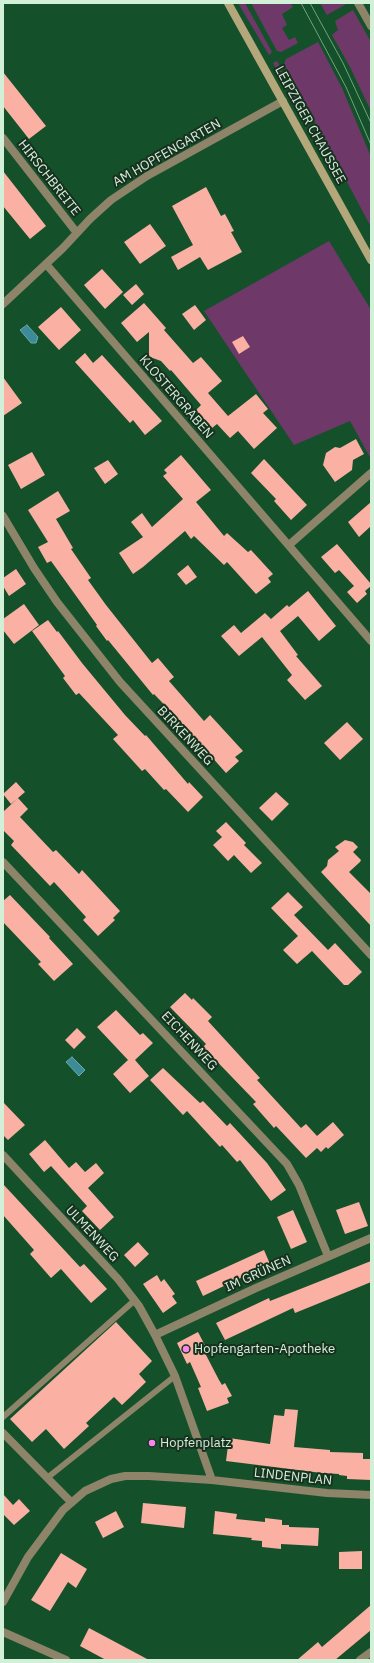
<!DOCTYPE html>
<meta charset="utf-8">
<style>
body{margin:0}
#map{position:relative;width:374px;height:1663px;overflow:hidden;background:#14512a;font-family:"IBM Plex Sans",sans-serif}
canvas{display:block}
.frame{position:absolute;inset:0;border:4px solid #d2f0d8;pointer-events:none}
</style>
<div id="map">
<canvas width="374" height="1663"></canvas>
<div class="frame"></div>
</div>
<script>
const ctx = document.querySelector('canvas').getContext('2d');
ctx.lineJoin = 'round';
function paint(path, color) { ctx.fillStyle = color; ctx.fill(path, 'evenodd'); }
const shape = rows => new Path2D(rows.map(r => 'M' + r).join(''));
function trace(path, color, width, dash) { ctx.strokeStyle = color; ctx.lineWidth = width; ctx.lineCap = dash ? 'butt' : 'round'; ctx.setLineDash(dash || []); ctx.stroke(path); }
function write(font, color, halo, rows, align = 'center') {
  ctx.font = font + ' "IBM Plex Sans",sans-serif'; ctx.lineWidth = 4; ctx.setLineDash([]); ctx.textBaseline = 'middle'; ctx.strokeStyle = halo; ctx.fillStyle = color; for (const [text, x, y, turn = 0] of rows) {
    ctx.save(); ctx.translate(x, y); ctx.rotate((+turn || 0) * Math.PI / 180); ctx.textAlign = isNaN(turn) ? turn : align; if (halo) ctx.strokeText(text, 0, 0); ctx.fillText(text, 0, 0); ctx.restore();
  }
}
const green = shape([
 [238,3,245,3,272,52,269,55],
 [251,3,290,3,293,7,282,14,287,25,282,28,289,40,295,37,298,43,281,52,277,51],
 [320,3,348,3,327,15],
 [353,10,371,42,371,111,350,67,332,35,338,30,335,21],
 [318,42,342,88,371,157,371,227,284,64,286,59],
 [277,61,304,111,301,112,273,63],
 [329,241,371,310,371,459,350,421,294,445,204,311]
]);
const water = shape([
 [27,325,38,337,36,343,31,343,20,330,27,325],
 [72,1057,85,1070,79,1076,66,1062,72,1057]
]);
const building = shape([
 [3,72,46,126,29,139,3,106],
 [3,171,46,226,30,239,3,206],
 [206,187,221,216,225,214,234,231,231,232,242,252,208,270,200,257,178,270,171,257,193,245,172,206],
 [150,224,166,246,140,264,124,242],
 [102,269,123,292,105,309,84,285],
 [136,284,144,294,132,305,123,295],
 [144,303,166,328,164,330,193,363,201,357,222,381,208,393,228,416,256,394,268,409,263,413,277,428,254,449,238,431,230,438,217,424,212,428,196,410,201,405,171,370,170,371,161,361,150,357,149,355,149,332,137,342,121,323],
 [195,305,206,320,194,330,182,314],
 [61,307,81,330,59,350,38,327],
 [243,336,250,347,239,354,232,342],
 [85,353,93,363,102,355,162,421,145,435,133,420,130,423,75,362],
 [3,377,22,403,3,416],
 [356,439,364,454,353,460,352,470,335,482,323,465,326,453,335,447,340,448],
 [32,452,45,475,21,489,8,465],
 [181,455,211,490,196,502,224,536,227,533,248,552,251,550,273,574,268,578,271,582,256,594,227,562,224,565,194,536,191,539,185,531,143,567,133,574,119,553,143,537,131,522,142,513,152,527,183,499,163,476,167,473,164,470],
 [264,459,307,505,291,520,274,501,276,499,251,473],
 [108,460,118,474,105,484,94,468],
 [58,491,70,511,56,519,73,548,71,549,91,578,88,580,106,605,152,663,158,658,174,677,169,681,204,721,210,715,243,751,235,757,239,761,226,773,178,719,154,694,153,695,108,640,107,641,96,626,97,625,51,561,47,563,38,547,48,542,28,510],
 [371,502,371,526,359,537,348,522],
 [337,544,371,584,371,586,365,591,367,594,357,603,347,592,354,586,339,570,335,573,321,557],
 [188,565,197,577,186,585,177,574],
 [16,569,26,584,9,596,3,586,3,578],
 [308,591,336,626,319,641,298,616,280,631,298,655,296,656,322,686,305,700,287,680,292,675,262,637,239,656,221,636,234,625,241,633,265,613,271,619,287,605,289,607],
 [24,604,39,625,14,644,3,630,3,619],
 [48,620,57,632,58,631,82,663,125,715,145,736,146,735,188,784,189,782,203,797,188,812,166,789,164,790,145,769,142,771,113,739,118,735,79,693,76,695,63,678,65,676,32,631],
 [347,722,363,739,340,760,324,743],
 [16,782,25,792,11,804,3,794],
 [276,792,289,804,272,821,259,808],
 [18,798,28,809,20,817,53,852,56,850,79,874,82,870,120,911,113,918,115,920,98,936,83,920,86,917,54,882,50,886,11,845,14,841,3,830,3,812],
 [226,822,246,843,244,845,262,863,251,873,234,855,228,861,213,845,222,837,216,831],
 [345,840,353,842,358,847,353,852,361,860,360,862,349,872,371,894,371,926,321,872,327,866,328,860,339,851,335,847],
 [288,892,303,907,294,915,328,950,335,943,362,972,348,985,344,985,312,951,297,964,283,950,298,936,271,908],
 [10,895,50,937,49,938,73,964,54,981,38,964,41,962,3,922,3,901],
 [185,993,192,1000,193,998,212,1017,208,1021,260,1078,257,1080,301,1128,306,1124,317,1136,333,1122,344,1135,328,1149,326,1147,321,1152,317,1148,306,1158,276,1126,274,1128,253,1104,256,1102,203,1047,206,1044,170,1007],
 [116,1010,140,1035,143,1033,153,1043,135,1060,149,1076,130,1093,113,1074,128,1060,97,1027],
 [77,1028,86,1037,74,1049,65,1040],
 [163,1068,200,1103,203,1101,227,1126,230,1123,267,1163,286,1190,271,1201,240,1160,237,1162,222,1145,220,1147,187,1111,183,1115,150,1080],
 [3,1102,25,1125,8,1140,3,1135],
 [45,1140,69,1168,76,1162,85,1172,96,1163,104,1173,88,1188,114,1217,100,1230,82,1211,87,1206,51,1166,44,1172,29,1154],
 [3,1184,80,1267,84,1264,107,1289,91,1303,61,1269,51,1278,30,1254,34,1250,3,1215],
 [359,1202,368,1226,345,1234,336,1210],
 [293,1210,307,1242,291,1249,277,1217],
 [138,1242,149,1254,135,1267,124,1255],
 [264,1250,270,1264,203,1296,196,1281],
 [371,1261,371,1282,359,1287,295,1313,293,1308,225,1340,216,1323,269,1298,270,1301],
 [157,1275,161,1282,164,1279,175,1294,172,1296,177,1303,163,1313,143,1284],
 [116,1322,152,1361,139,1374,146,1382,122,1405,114,1397,86,1423,89,1426,64,1449,46,1429,32,1442,10,1419],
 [198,1332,209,1353,206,1355,219,1380,222,1385,225,1383,232,1396,227,1398,229,1403,207,1411,198,1388,201,1387,190,1362,187,1364,177,1343],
 [285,1409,298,1410,294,1447,330,1450,330,1452,363,1453,363,1459,371,1459,371,1480,347,1479,347,1476,339,1475,339,1474,322,1473,226,1461,229,1438,270,1444,274,1415,284,1416],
 [3,1494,13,1505,19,1499,30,1511,14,1525,3,1514],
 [143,1503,186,1507,184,1528,141,1523],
 [116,1511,124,1527,103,1538,95,1522],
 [215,1511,237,1514,236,1519,265,1522,265,1518,282,1520,282,1525,289,1525,289,1527,319,1528,318,1546,281,1544,281,1549,262,1547,262,1541,251,1540,252,1538,213,1534],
 [362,1551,362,1569,339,1569,339,1552],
 [61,1553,87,1569,76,1588,68,1582,50,1611,31,1600],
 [371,1605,371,1630,335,1660,297,1660,318,1642,322,1647],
 [89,1628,149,1660,106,1660,80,1646]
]);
const lane = shape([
 [3,1417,135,1300],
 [47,1478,175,1376]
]);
const street = shape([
 [358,3,371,26],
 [3,138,77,233],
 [46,264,371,641],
 [3,304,63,248,90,219,111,200,147,176,283,101],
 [3,516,34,568,57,602,120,682,371,955],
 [289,545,371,473],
 [3,862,287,1164,299,1185,328,1256],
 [3,1155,118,1279,139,1306,155,1335,175,1376,212,1480],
 [155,1335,256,1288,371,1238],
 [3,1433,71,1502],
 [3,1602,28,1557,63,1510,85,1491,111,1479,125,1476,149,1476,212,1480,327,1493,371,1495],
 [3,1632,66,1660],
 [360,1660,371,1652]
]);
const secondary = shape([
 [228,3,371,260]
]);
const tram = shape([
 [301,3,346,87,371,145],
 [310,3,343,63,371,123]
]);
const markers = [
 [186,1349,4,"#f788eb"],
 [152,1443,4,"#f788eb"]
];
const streetNames = [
 ["LEIPZIGER CHAUSSEE",310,125,61],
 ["AM HOPFENGARTEN",167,153,-30],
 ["HIRSCHBREITE",49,178,52],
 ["KLOSTERGRABEN",176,397,49],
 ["BIRKENWEG",185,736,47],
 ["EICHENWEG",189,1041,47],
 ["ULMENWEG",92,1234,47],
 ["IM GRÜNEN",258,1274,-24],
 ["LINDENPLAN",293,1477,6]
];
const poiNames = [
 ["Hopfengarten-Apotheke",194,1349],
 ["Hopfenplatz",160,1443]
];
paint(green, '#6e3968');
paint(water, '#3d8b99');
trace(water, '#6aa9ac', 1);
paint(building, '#fab0a2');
trace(lane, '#8d8469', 6);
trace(street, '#8d8469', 8);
trace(secondary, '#b5a77c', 8);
trace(tram, '#74a182', 1);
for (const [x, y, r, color] of markers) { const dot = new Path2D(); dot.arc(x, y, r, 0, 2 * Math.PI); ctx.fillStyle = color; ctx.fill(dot); trace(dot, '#18301f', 1.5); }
write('13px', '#d2f0d8', '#18301f', streetNames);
write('13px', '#d2f0d8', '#18301f', poiNames, 'left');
</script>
